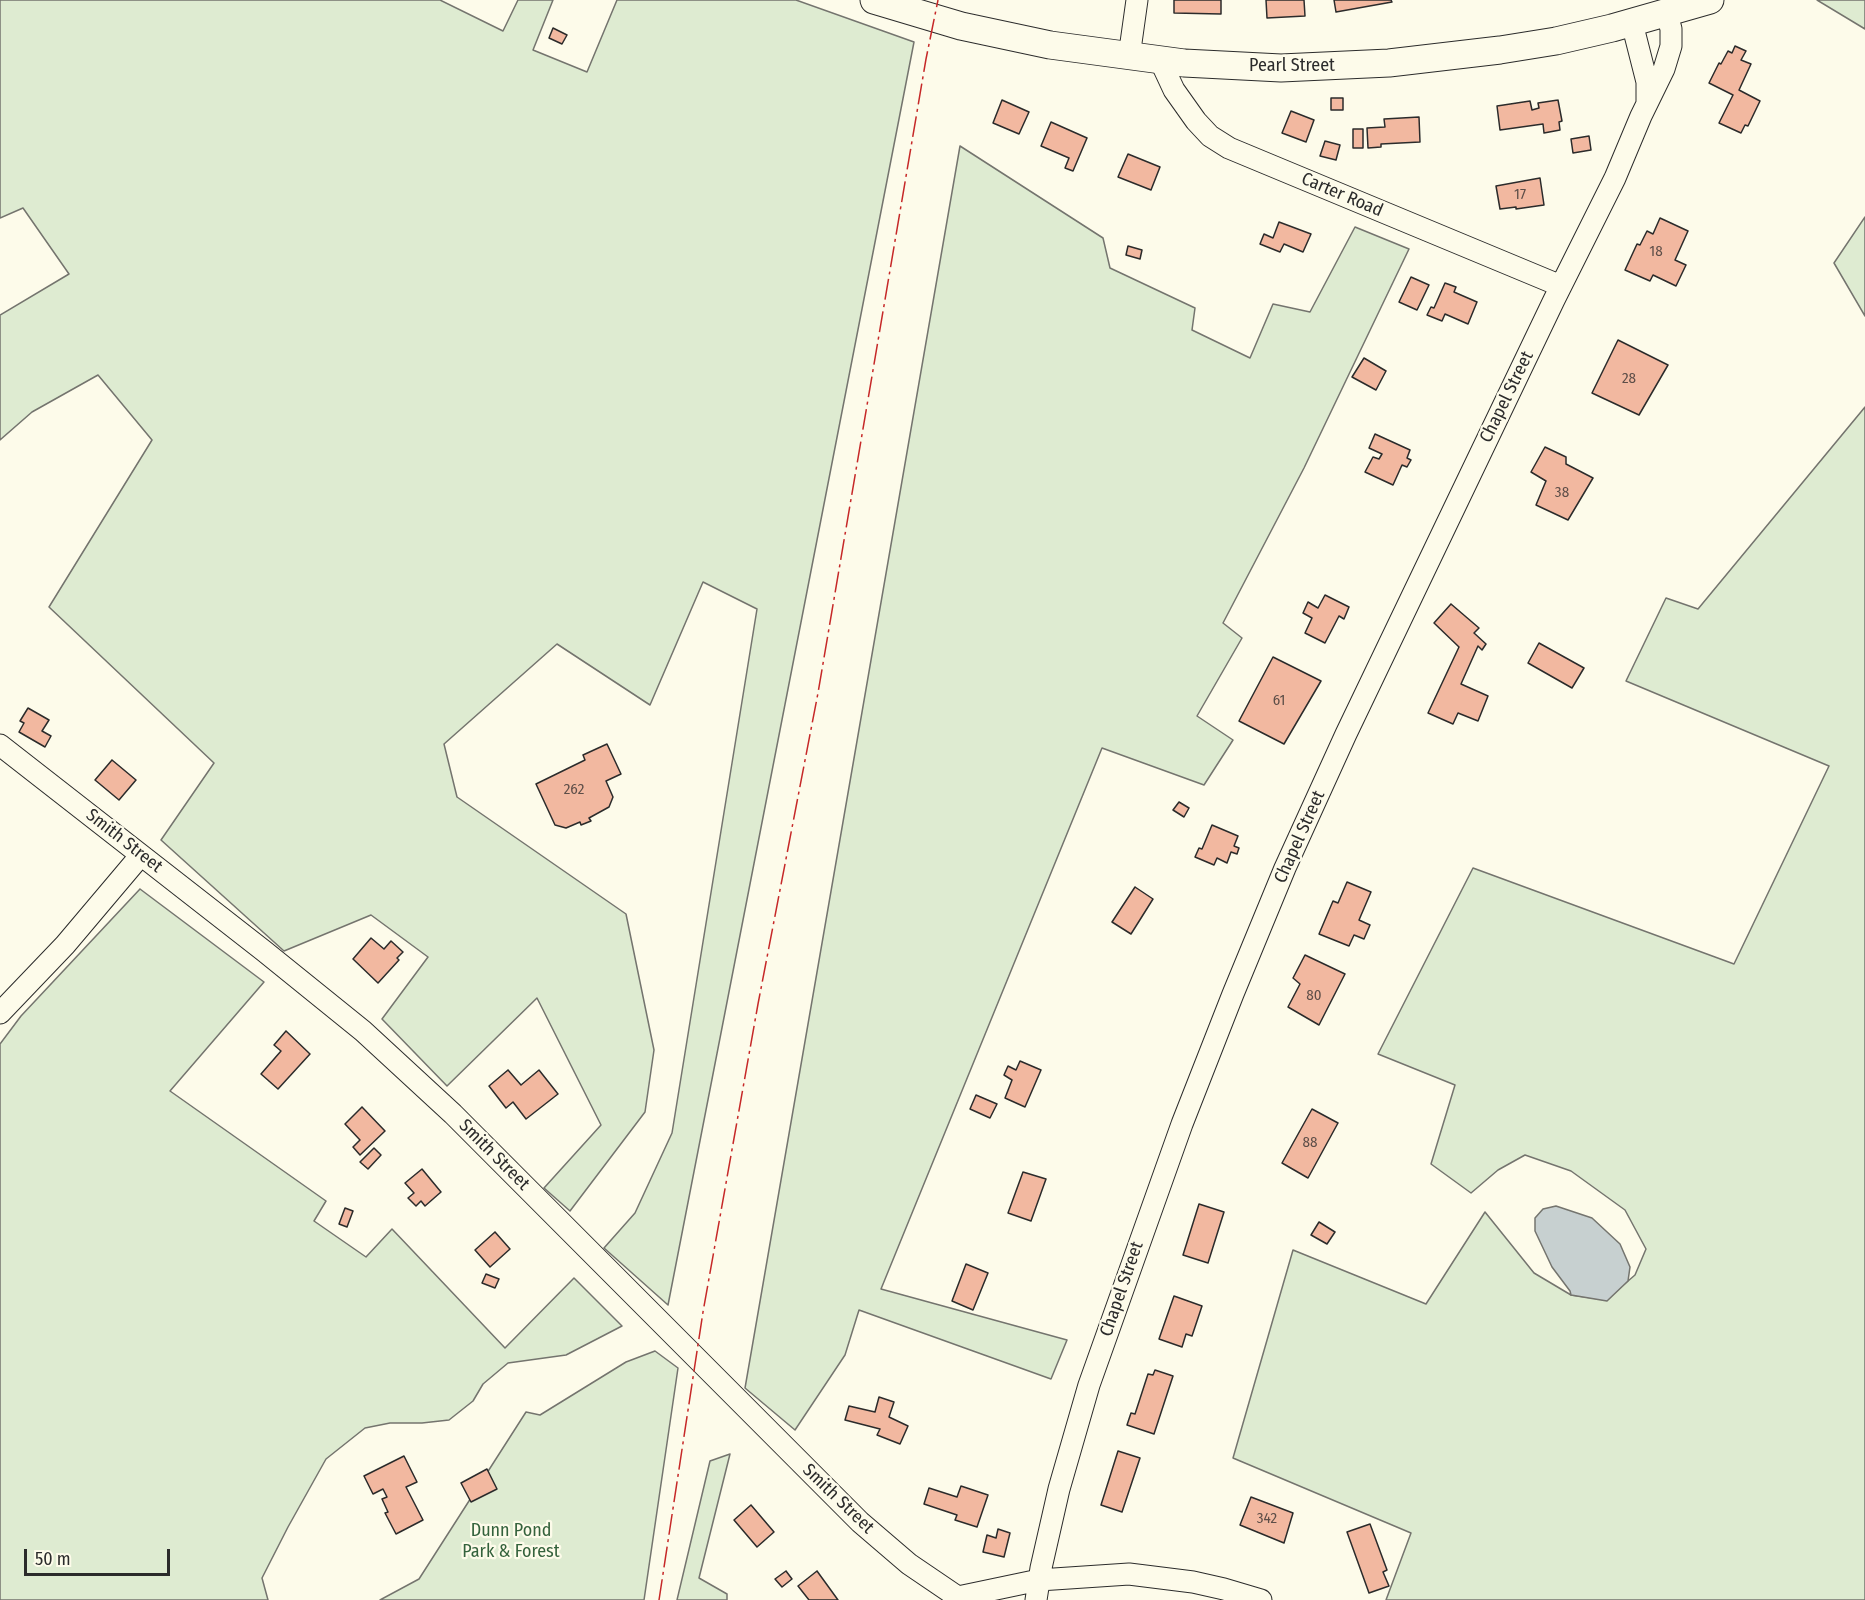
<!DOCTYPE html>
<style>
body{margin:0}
#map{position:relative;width:1865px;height:1600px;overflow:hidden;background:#fdfbea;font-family:"Fira Sans Condensed",sans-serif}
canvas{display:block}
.scale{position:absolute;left:24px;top:1549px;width:146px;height:27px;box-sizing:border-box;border:3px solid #2b2b2b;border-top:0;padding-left:8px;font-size:18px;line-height:21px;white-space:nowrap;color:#2b2b2b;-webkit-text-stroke:4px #fdfbea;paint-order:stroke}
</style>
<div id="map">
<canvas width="1865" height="1600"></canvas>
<div class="scale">50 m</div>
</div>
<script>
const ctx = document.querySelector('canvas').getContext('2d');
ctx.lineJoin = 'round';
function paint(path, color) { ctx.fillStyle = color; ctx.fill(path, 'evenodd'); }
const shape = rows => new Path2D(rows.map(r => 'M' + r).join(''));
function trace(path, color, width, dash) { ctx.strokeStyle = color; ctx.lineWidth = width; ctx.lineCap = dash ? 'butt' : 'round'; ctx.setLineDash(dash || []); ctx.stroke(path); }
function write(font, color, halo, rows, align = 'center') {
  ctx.font = font + ' "Fira Sans Condensed",sans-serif'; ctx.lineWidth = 4.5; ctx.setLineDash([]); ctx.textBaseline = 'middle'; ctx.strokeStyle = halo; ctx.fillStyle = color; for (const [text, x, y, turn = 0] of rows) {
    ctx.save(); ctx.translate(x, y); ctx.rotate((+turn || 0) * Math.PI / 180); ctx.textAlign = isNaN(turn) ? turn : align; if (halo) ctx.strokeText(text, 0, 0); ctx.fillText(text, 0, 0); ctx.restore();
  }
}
const green = shape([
 [0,0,440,0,503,31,518,0,553,0,533,50,587,72,617,0,796,0,914,42,668,1305,604,1248,635,1213,672,1133,757,609,703,582,650,705,557,644,444,744,457,797,626,914,654,1050,645,1112,570,1211,544,1188,601,1125,537,998,447,1086,382,1019,428,957,371,915,284,951,161,840,214,763,49,607,152,440,98,375,32,412,0,440,0,315,69,274,23,208,0,218,0,0],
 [1817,0,1865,0,1865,29,1817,0],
 [960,146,1103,238,1110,268,1195,308,1192,330,1250,358,1273,304,1310,312,1355,227,1409,249,1304,468,1223,623,1242,638,1197,716,1233,740,1204,785,1102,748,881,1289,1067,1340,1051,1379,859,1310,845,1355,795,1430,745,1388,960,146],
 [1865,217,1865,316,1834,263,1865,217],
 [1865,407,1865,1600,1386,1600,1411,1533,1233,1458,1293,1250,1426,1304,1485,1212,1534,1273,1571,1295,1606,1300,1635,1275,1646,1249,1625,1210,1571,1171,1525,1155,1498,1170,1471,1193,1431,1164,1455,1085,1378,1054,1473,868,1734,964,1829,766,1626,681,1666,598,1698,609,1865,407],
 [140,889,264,982,170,1091,326,1201,314,1221,366,1257,392,1229,505,1348,574,1278,622,1326,566,1355,508,1363,483,1384,473,1401,449,1420,422,1423,390,1423,365,1428,326,1459,288,1527,262,1578,268,1600,0,1600,0,1044,21,1016,140,889],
 [655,1351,678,1368,644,1600,380,1600,419,1579,526,1412,540,1415,626,1362,655,1351],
 [730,1454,699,1578,727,1594,727,1600,677,1600,710,1461,730,1454]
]);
const water = shape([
 [1556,1206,1592,1218,1620,1244,1630,1267,1628,1281,1607,1301,1571,1295,1570,1291,1552,1267,1535,1231,1535,1218,1543,1209,1556,1206]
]);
const building = shape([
 [1174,0,1221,0,1221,14,1174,13,1174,0],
 [1266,0,1304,0,1305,16,1267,18,1266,0],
 [1334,0,1391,0,1392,2,1336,12,1334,0],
 [553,28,567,35,562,44,549,38,553,28],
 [1735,46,1746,51,1741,60,1751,64,1739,90,1760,101,1748,126,1745,125,1741,133,1719,123,1733,95,1709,83,1719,63,1721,64,1728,51,1732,53,1735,46],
 [1331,98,1343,98,1343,110,1331,110,1331,98],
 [1002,100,1029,112,1019,134,993,123,1002,100],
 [1558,100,1562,121,1559,122,1560,130,1544,133,1543,124,1500,130,1497,106,1530,101,1532,110,1539,108,1538,103,1558,100],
 [1291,111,1314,120,1306,142,1282,133,1291,111],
 [1419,117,1420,142,1381,144,1381,147,1368,148,1367,128,1385,127,1384,119,1419,117],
 [1051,122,1087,138,1073,171,1065,168,1069,158,1041,146,1051,122],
 [1353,129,1363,129,1363,148,1353,148,1353,129],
 [1589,136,1591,150,1573,153,1571,139,1589,136],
 [1325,141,1340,145,1336,160,1320,156,1325,141],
 [1128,154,1160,167,1151,190,1118,177,1128,154],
 [1540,178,1544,205,1516,209,1516,207,1500,209,1496,186,1540,178],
 [1660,218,1688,231,1675,260,1686,265,1676,286,1653,275,1650,281,1625,270,1637,244,1640,245,1647,231,1653,234,1660,218],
 [1279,222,1311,234,1303,252,1284,244,1280,252,1260,244,1264,234,1273,238,1279,222],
 [1128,246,1142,250,1140,259,1126,255,1128,246],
 [1411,277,1429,285,1417,310,1399,302,1411,277],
 [1445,283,1456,287,1454,292,1477,302,1468,324,1445,314,1442,321,1427,315,1431,307,1434,308,1445,283],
 [1618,340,1668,365,1639,415,1592,393,1618,340],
 [1364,358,1386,371,1376,390,1352,377,1364,358],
 [1375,434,1410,450,1407,458,1411,460,1407,467,1402,465,1393,485,1365,472,1373,457,1379,459,1382,454,1369,448,1375,434],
 [1545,447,1566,457,1566,464,1593,478,1568,520,1536,505,1546,481,1531,472,1545,447],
 [1325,595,1349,607,1344,619,1339,616,1325,643,1305,633,1312,618,1303,613,1308,602,1318,608,1325,595],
 [1451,604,1479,628,1474,633,1486,644,1482,650,1478,646,1461,684,1488,696,1478,721,1458,713,1453,724,1428,713,1459,647,1434,623,1451,604],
 [1539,643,1584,668,1572,688,1528,663,1539,643],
 [1273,657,1321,681,1284,744,1239,721,1273,657],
 [28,708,49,720,42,731,51,736,45,747,19,732,24,723,20,721,28,708],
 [607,744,621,774,606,781,613,797,609,807,589,818,591,821,581,825,580,822,566,828,555,825,536,784,585,760,583,755,607,744],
 [112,760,136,780,119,800,95,780,112,760],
 [1179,802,1189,808,1184,817,1173,810,1179,802],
 [1212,825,1238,836,1234,846,1239,848,1237,854,1231,852,1227,863,1217,858,1214,865,1195,857,1199,848,1202,849,1212,825],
 [1347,882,1371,892,1359,920,1370,925,1364,939,1354,935,1349,946,1319,934,1333,901,1338,903,1347,882],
 [1135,887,1153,899,1131,934,1112,922,1135,887],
 [371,938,384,949,391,941,403,952,397,958,399,960,378,983,353,959,371,938],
 [1305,955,1345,974,1319,1025,1288,1007,1300,984,1293,978,1305,955],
 [286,1031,310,1054,278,1089,261,1074,281,1051,274,1045,286,1031],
 [1020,1061,1041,1070,1025,1107,1005,1098,1012,1080,1004,1075,1008,1066,1016,1070,1020,1061],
 [508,1070,521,1085,539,1070,558,1094,526,1119,513,1102,506,1108,489,1086,508,1070],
 [976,1095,997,1104,990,1118,970,1109,976,1095],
 [362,1107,385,1131,360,1155,353,1147,360,1140,345,1124,362,1107],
 [1312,1109,1338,1123,1308,1178,1282,1163,1312,1109],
 [374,1148,381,1155,368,1169,360,1162,374,1148],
 [422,1169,441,1192,425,1206,421,1201,416,1206,408,1198,414,1193,405,1183,422,1169],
 [1023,1172,1046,1179,1031,1221,1008,1213,1023,1172],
 [1199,1204,1224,1212,1208,1263,1183,1255,1199,1204],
 [345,1208,353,1211,347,1227,339,1224,345,1208],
 [1319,1222,1335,1232,1327,1244,1311,1235,1319,1222],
 [495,1232,510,1249,490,1267,475,1250,495,1232],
 [966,1264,988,1273,973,1310,952,1301,966,1264],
 [486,1274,499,1279,495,1288,482,1283,486,1274],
 [1174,1296,1202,1306,1192,1336,1186,1334,1182,1347,1159,1339,1174,1296],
 [1155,1370,1173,1376,1154,1434,1127,1425,1131,1413,1135,1414,1148,1374,1153,1375,1155,1370],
 [879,1397,894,1402,889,1417,908,1426,900,1444,877,1435,880,1429,845,1420,849,1406,875,1412,879,1397],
 [1118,1451,1140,1458,1122,1512,1101,1505,1118,1451],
 [404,1456,417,1482,406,1487,423,1520,396,1534,385,1513,388,1512,382,1499,387,1497,383,1489,373,1494,364,1476,404,1456],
 [487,1469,497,1489,471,1502,461,1483,487,1469],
 [961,1486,988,1495,977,1527,955,1520,957,1515,924,1504,929,1488,957,1497,961,1486],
 [1251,1497,1293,1513,1284,1543,1240,1525,1251,1497],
 [751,1505,774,1532,757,1547,734,1520,751,1505],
 [1370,1524,1387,1570,1383,1572,1389,1586,1369,1593,1347,1532,1370,1524],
 [998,1529,1010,1533,1004,1557,983,1552,987,1535,996,1538,998,1529],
 [786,1571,792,1579,782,1587,775,1579,786,1571],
 [817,1571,838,1600,809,1600,798,1586,817,1571]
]);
const minor = shape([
 [1632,23,1647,82,1647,102],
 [1129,57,1137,0],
 [1160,60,1174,90,1196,121,1210,136,1229,148,1561,286],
 [0,745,264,951,363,1031,453,1114,860,1522,909,1564,962,1600],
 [0,1013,65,945,141,855],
 [958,1597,1039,1580,1129,1574,1193,1582,1224,1589,1261,1600],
 [1036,1600,1041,1568,1059,1489,1089,1385,1182,1124,1233,994,1285,868,1346,734,1554,300,1615,178,1641,116,1664,69,1671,46,1671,29,1667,14]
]);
const major = shape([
 [874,0,961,26,1050,45,1184,63,1281,68,1389,63,1500,50,1556,41,1612,28,1710,0]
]);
const power = shape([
 [659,1600,703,1312,758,1004,818,693,926,59,938,0]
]);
const numberNames = [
 ["17",1520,195],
 ["18",1656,252],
 ["28",1629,379],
 ["38",1562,493],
 ["61",1279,701],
 ["262",574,790],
 ["80",1314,996],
 ["88",1310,1143],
 ["342",1267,1519]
];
const streetNames = [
 ["Pearl Street",1292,66],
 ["Carter Road",1342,195,23],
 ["Chapel Street",1507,397,-64],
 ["Chapel Street",1300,837,-66],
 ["Smith Street",124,841,38],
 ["Smith Street",494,1155,45],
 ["Chapel Street",1122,1289,-71],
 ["Smith Street",838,1499,44]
];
const parkNames = [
 ["Dunn Pond",511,1531],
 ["Park & Forest",511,1552]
];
paint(green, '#deebd1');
trace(green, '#74746e', 1.5);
paint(water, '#c7d0d0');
trace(water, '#74746e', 1.5);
paint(building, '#f2b8a0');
trace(building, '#2b2b2b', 1.5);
trace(minor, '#2b2b2b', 23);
trace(major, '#2b2b2b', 29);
trace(minor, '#fdfbea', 21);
trace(major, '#fdfbea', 27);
trace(power, '#c62828', 1.5, [21, 4.5, 3, 4.5]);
write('15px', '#5d4e48', null, numberNames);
write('18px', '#2b2b2b', '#fdfbea', streetNames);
write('18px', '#34623c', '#fdfbea', parkNames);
</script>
